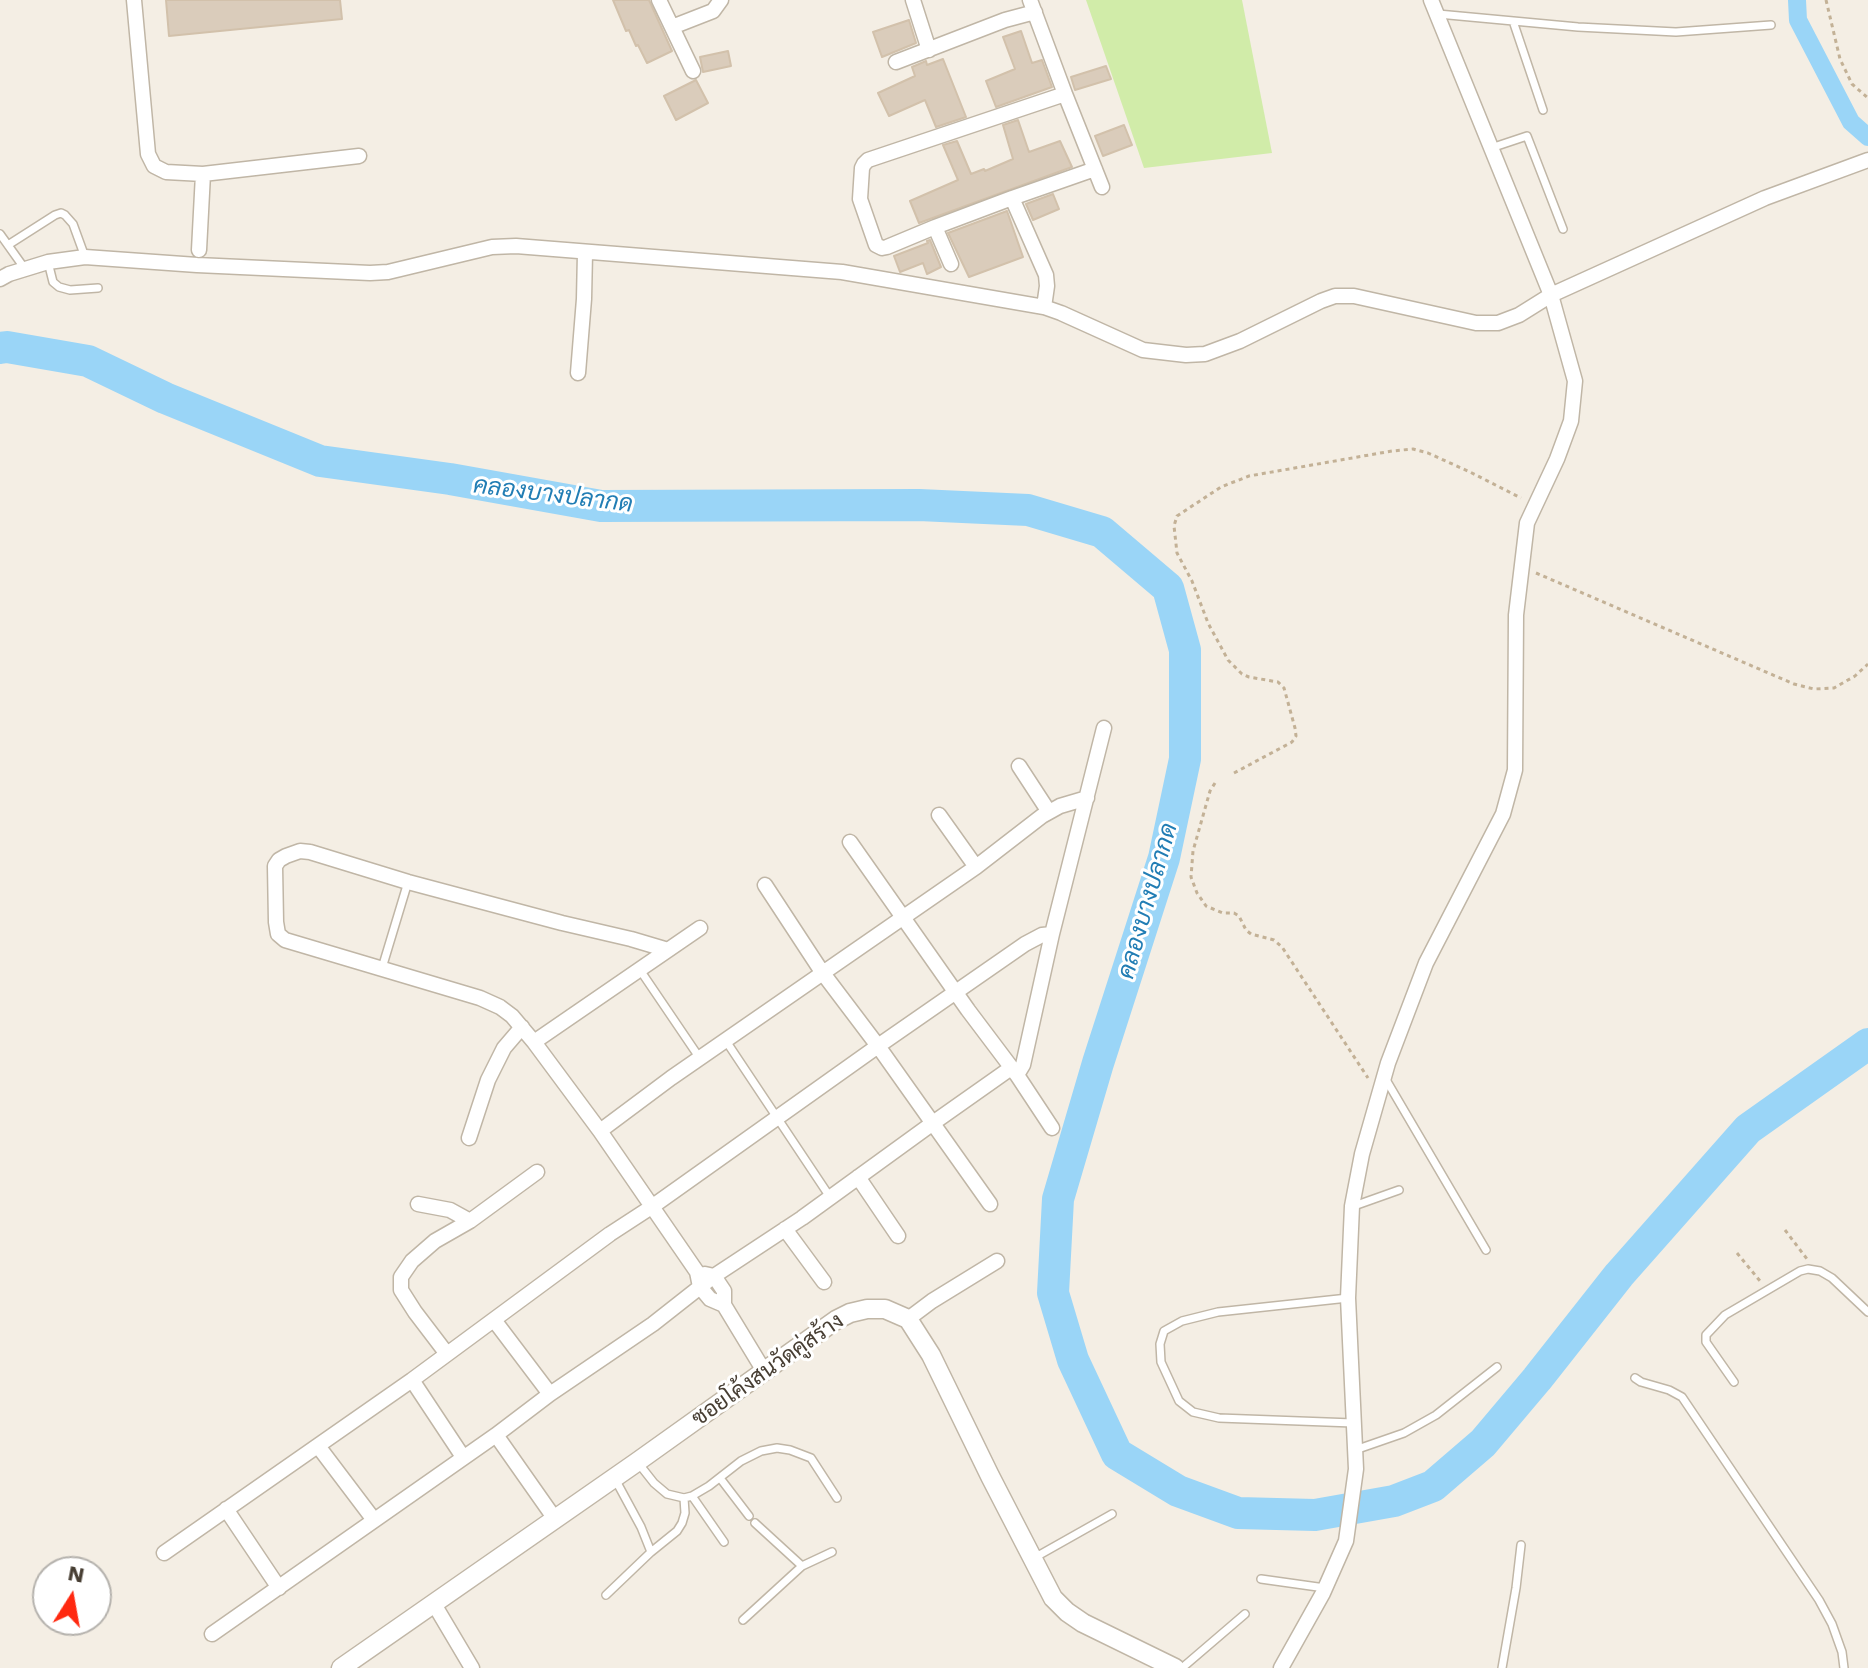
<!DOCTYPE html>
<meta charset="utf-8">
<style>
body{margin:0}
#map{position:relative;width:1868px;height:1668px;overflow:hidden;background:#f4eee4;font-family:"Work Sans",sans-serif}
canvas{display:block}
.north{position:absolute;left:32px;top:1556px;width:80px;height:80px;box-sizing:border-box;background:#fff;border:2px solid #b5b2ad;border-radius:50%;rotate:11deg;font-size:22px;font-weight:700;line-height:32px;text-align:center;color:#473e33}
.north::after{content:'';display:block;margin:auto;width:28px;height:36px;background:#ff2910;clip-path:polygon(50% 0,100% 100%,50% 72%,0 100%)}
</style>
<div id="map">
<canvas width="1868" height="1668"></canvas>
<div class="north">N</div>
</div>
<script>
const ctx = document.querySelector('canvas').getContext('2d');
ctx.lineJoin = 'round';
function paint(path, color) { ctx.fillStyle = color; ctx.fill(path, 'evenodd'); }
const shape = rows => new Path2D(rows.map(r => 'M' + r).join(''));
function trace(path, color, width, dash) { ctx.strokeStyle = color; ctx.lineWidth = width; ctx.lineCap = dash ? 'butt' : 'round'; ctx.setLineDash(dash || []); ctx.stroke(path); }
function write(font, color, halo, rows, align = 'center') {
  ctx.font = font + ' "Work Sans",Sarabun,sans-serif'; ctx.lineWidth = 6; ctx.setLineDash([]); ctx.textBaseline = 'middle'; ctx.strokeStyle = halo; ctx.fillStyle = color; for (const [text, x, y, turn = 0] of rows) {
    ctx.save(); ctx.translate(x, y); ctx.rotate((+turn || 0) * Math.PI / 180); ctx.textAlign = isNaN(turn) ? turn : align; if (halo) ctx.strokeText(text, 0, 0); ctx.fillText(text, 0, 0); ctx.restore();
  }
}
const green = shape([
 [1086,0,1242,0,1272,153,1144,168]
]);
const canal = shape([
 [1797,0,1798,20,1851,122,1868,137]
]);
const river = shape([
 [0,348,7,347,88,361,165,398,320,461,450,479,601,506,919,505,1028,510,1102,532,1168,588,1185,650,1185,759,1164,858,1098,1063,1058,1199,1053,1293,1073,1360,1117,1454,1178,1491,1238,1513,1315,1515,1394,1501,1433,1486,1483,1443,1537,1379,1619,1275,1748,1129,1868,1044]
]);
const building = shape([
 [166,0,340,0,342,19,169,36,166,0],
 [613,0,649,0,672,51,647,63,638,45,636,46,629,30,626,31,613,0],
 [909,20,916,43,882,57,873,32,909,20],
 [1021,31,1032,63,1042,60,1052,87,996,107,986,81,1015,69,1003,37,1021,31],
 [728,51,731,66,703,72,700,57,728,51],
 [943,59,966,117,936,127,925,100,889,116,878,93,915,76,912,67,926,61,927,65,943,59],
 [1106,66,1111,79,1075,90,1071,77,1106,66],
 [696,80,708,103,676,120,664,96,696,80],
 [1018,120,1029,152,1060,141,1072,167,919,223,910,201,958,180,943,145,957,141,971,174,984,169,985,171,1013,159,1003,125,1018,120],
 [1124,125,1132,145,1103,156,1095,136,1124,125],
 [1053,194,1059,209,1033,220,1026,204,1053,194],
 [1007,211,1023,257,969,277,948,233,1007,211],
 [930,240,941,267,927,274,923,263,900,272,894,256,928,243,927,241,930,240]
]);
const path = shape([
 [1826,0,1840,59,1852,84,1868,98],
 [1536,573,1794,684,1814,689,1834,688,1855,676,1868,664],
 [1234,773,1292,742,1296,736,1295,728,1284,688,1278,682,1249,677,1242,674,1228,660,1208,623,1192,581,1177,553,1174,526,1177,516,1221,487,1249,476,1392,451,1413,449,1428,453,1470,472,1521,498],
 [1215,783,1210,791,1193,851,1191,877,1197,893,1206,906,1223,913,1234,913,1239,916,1246,930,1251,934,1274,940,1282,947,1368,1078],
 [1785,1230,1807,1259],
 [1737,1253,1760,1281]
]);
const service = shape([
 [1438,14,1578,27,1676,32,1771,25],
 [1513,21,1543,110],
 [1491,148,1527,136,1563,229],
 [0,234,25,269],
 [8,245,55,215,61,213,65,215,73,224,85,257],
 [48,262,53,282,59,287,70,290,98,288],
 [382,968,408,882],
 [640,970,699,1057],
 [726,1041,830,1197],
 [1385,1078,1486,1250],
 [1354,1206,1399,1190],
 [1348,1298,1218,1312,1182,1321,1164,1331,1160,1344,1161,1362,1179,1401,1193,1412,1219,1418,1353,1423],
 [1635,1378,1641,1382,1669,1390,1682,1397,1819,1600,1832,1624,1842,1652,1844,1668],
 [1734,1382,1706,1342,1706,1335,1725,1315,1800,1271,1808,1269,1820,1271,1832,1278,1868,1312],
 [1355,1450,1404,1433,1436,1415,1497,1367],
 [639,1464,654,1483,667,1494,684,1498,692,1496,709,1486,741,1461,761,1451,777,1448,790,1450,811,1458,837,1498],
 [720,1478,749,1516],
 [692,1496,724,1542],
 [755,1523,802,1566,832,1552],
 [651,1552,677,1531,682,1523,685,1513,684,1498],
 [1034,1558,1112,1514],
 [1261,1579,1325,1588],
 [606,1595,651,1552,641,1527,615,1479],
 [743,1620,802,1566],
 [1182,1668,1245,1614],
 [1502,1668,1516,1588,1521,1545]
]);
const minor = shape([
 [134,0,148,154,154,166,166,172,203,174,359,156],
 [659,0,693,71],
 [913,0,929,50],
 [1030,0,1065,94,1102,187],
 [672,27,713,11,721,0],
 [896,62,1005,20,1035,12],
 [935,227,1012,198],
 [199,250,203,174],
 [951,264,935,227,887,247,882,248,876,245,860,199,862,168,864,164,868,160,1065,94],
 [0,279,9,274,48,262,85,257,197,265,370,273,388,272,492,247,516,246,842,272,1044,307,1061,313,1143,350,1186,355,1205,354,1240,341,1321,301,1335,296,1354,296,1476,323,1498,323,1519,315,1551,295,1765,198,1868,160],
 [1044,307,1047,286,1046,275,1012,198,1095,169],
 [578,373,584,299,585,253],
 [1019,766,1049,812],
 [939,815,976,867],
 [850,842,968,1010,1017,1075,1052,1128],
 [765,885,822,972,878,1046,990,1204],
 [668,950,631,939,562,923,408,882,310,852,300,851,286,856,279,860,275,866,276,922,278,934,285,940,480,998,500,1007,512,1016,534,1042,600,1131,697,1272,700,1287,710,1299,724,1305,764,1371],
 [534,1042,700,928],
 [1017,1075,1023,1065,1052,934,1104,728],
 [600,1131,671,1078,976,867,1042,816,1060,806,1087,798],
 [469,1138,488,1080,504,1048,522,1027],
 [858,1177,898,1236],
 [418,1204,450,1210,470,1221],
 [785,1229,824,1282],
 [705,1274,714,1276,724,1291,724,1305],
 [908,1319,932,1301,997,1261],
 [494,1320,550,1394],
 [447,1354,415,1312,401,1290,401,1277,412,1261,435,1241,470,1221,537,1172],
 [412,1380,463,1457],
 [496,1435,555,1519],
 [318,1446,374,1520],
 [226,1509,279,1588],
 [164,1553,412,1380,610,1234,653,1206,878,1046,1025,944,1042,935,1052,934],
 [434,1604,472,1668],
 [212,1634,496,1435,550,1394,653,1324,714,1276,802,1218,933,1123,1011,1068],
 [1281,1668,1323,1593,1346,1541,1356,1469,1348,1298,1352,1206,1362,1154,1388,1063,1426,963,1503,814,1515,770,1516,615,1527,523,1557,459,1571,421,1575,381,1551,295,1431,0]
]);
const tertiary = shape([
 [341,1668,637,1462,836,1320,850,1313,867,1309,885,1309,908,1319,931,1355,990,1476,1053,1598,1067,1612,1083,1623,1175,1668]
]);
const streetNames = [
 ["ซอยโค้งสนวัดคู่สร้าง",768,1370,-35]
];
const waterNames = [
 ["คลองบางปลากด",553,495,7],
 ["คลองบางปลากด",1148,901,-74]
];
paint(green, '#d1eca9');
trace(canal, '#9ad5f7', 18);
trace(river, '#9ad5f7', 32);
paint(building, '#daccbb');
trace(building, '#d2c1ab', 2);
trace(service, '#c0b6a6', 10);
trace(minor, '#c0b6a6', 17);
trace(tertiary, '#c0b6a6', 21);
trace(path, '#c3b196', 3, [4, 4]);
trace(service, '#fff', 7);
trace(minor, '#fff', 14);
trace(tertiary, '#fff', 18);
write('22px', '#473e33', '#fff', streetNames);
write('italic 24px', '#217db4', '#fff', waterNames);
</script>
